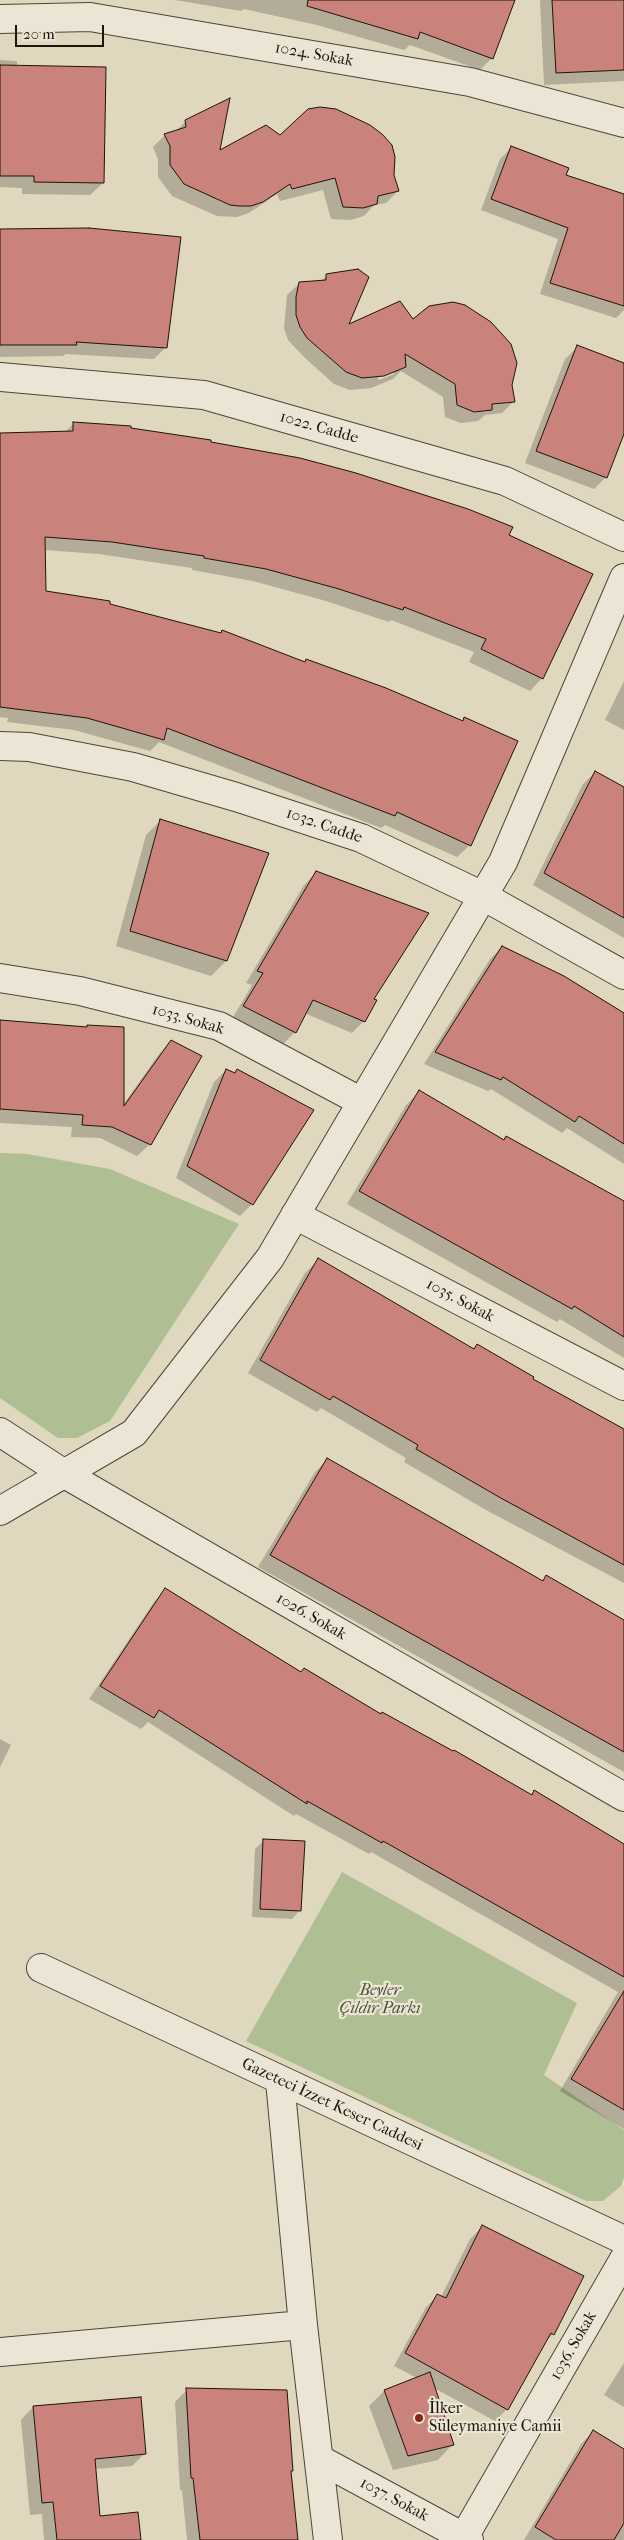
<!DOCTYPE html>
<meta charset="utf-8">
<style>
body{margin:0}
#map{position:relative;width:624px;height:2540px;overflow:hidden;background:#dfd7be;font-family:"IM FELL French Canon",serif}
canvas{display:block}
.scale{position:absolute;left:15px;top:25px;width:89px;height:22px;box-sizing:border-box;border:2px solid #20130b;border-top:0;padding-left:6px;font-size:15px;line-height:18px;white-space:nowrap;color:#20130b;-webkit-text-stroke:4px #eae5d5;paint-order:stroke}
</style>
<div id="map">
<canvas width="624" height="2540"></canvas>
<div class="scale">20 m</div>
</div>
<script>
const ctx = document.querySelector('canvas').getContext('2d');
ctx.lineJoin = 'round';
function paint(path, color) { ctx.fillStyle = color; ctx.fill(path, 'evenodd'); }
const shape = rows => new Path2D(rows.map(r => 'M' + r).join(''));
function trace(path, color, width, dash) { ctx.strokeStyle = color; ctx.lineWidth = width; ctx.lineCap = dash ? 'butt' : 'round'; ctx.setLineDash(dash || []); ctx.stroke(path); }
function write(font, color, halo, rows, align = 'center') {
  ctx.font = font + ' "IM FELL French Canon",serif'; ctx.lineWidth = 4.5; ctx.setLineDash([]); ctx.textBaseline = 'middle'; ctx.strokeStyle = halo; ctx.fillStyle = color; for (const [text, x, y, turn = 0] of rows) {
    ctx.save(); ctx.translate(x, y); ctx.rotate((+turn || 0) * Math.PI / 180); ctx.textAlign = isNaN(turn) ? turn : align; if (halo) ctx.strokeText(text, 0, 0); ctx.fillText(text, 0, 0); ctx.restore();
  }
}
const green = shape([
 [0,1153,27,1154,110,1169,239,1224,110,1421,77,1438,58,1438,0,1398],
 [342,1872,577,2003,544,2075,624,2130,624,2177,621,2186,603,2201,586,2201,246,2041]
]);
const shadow = shape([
 [175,0,514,0,492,58,480,70,410,45,404,50,317,25,244,9,241,11],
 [540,0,624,0,624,81,544,85],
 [0,60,17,61,17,67,103,183,90,195,22,194,22,188,0,187],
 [186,121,219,152,280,137,392,176,398,191,386,203,374,205,364,216,350,220,331,219,323,190,280,201,277,194,249,213,237,217,217,216,172,196,158,177,158,159,153,147,165,135,175,132],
 [511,148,565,176,624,195,624,310,616,318,540,294,558,239,481,210,500,159],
 [0,230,166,347,154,359,66,354,63,356,0,357],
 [327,275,347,327,413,321,511,385,514,401,502,413,485,415,478,421,461,423,445,417,443,397,401,371,393,379,371,388,350,390,334,384,305,358,288,340,284,328,287,295,300,283,320,282],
 [394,371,394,374,379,380,378,377],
 [578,347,624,365,624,431,606,477,594,489,525,463,565,359],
 [74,423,209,443,507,535,542,678,530,691,469,662,474,652,391,620,389,622,326,601,253,581,192,570,192,568,99,554,44,550,45,592,108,605,220,634,223,631,304,663,307,660,462,722,465,719,470,845,457,857,385,825,381,828,159,742,150,751,74,730,7,722,8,718,0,717,0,434,64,433],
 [624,681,624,730,605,720],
 [595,772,624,789,624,938,533,885,583,784],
 [161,820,267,854,226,961,211,976,116,946,146,835],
 [316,873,373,1000,364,1021,352,1033,304,1013,295,1032,283,1044,232,1019,252,985,246,983,304,885],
 [502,947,624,1015,624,1164,567,1128,562,1133,491,1089,488,1091,424,1064,490,959],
 [0,1022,85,1028,87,1026,123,1105,159,1054,171,1042,150,1144,137,1156,100,1138,71,1137,72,1127,0,1123],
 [226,1070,252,1204,240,1216,176,1178,214,1082],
 [419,1092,503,1141,624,1203,624,1358,560,1319,557,1322,347,1204,406,1105],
 [318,1260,473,1349,477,1346,531,1380,624,1431,624,1583,486,1510,404,1462,406,1458,321,1408,317,1412,248,1373,305,1273],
 [327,1460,542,1581,547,1577,624,1621,624,1772,258,1567,315,1472],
 [166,1590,300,1673,531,1796,534,1792,624,1844,624,2129,560,2091,618,1992,371,1852,369,1854,296,1814,294,1816,148,1722,141,1729,89,1699,154,1602],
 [0,1739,11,1745,0,1767],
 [264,1840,300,1910,292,1919,252,1917,255,1849],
 [482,2227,553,2334,543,2344,507,2409,495,2421,434,2388,452,2445,438,2460,393,2470,369,2406,384,2391,417,2378,394,2366,426,2307,438,2295,441,2297,470,2239],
 [624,2363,624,2407,604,2395],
 [187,2390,292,2470,290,2473,296,2540,187,2540,182,2490,180,2490,175,2402],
 [33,2407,144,2454,132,2466,94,2469,99,2517,140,2540,44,2540,42,2514,30,2515,21,2420],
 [593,2432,624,2450,624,2540,524,2540,581,2444]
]);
const building = shape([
 [308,0,515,0,493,59,420,32,418,39,307,6,308,0],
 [552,0,624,0,624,70,556,73,552,0],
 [0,65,106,67,104,183,34,182,34,176,0,176,0,65],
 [230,98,220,150,266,125,280,135,308,109,320,107,336,109,370,125,382,134,392,145,395,157,394,175,399,191,378,196,377,204,363,208,343,207,335,178,292,189,290,184,263,202,251,206,239,206,230,205,184,184,170,165,170,146,164,134,186,127,185,120,230,98],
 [511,146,569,168,566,175,624,194,624,306,550,283,568,228,491,199,511,146],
 [89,228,181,237,167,348,76,342,77,345,0,345,0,229,89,228],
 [358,269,369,277,349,324,400,301,413,319,429,306,453,302,465,305,491,322,511,344,517,363,512,385,515,402,492,404,492,410,474,412,457,405,455,384,405,354,406,367,384,376,362,378,346,372,307,338,300,327,296,315,296,297,299,282,326,280,326,274,358,269],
 [577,345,624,363,624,434,607,478,536,451,577,345],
 [73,422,131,426,131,428,211,440,211,442,300,458,356,473,468,509,513,527,509,535,593,574,543,679,481,649,486,639,404,607,403,610,339,589,266,569,204,558,204,556,112,542,45,537,46,591,110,601,110,604,221,633,222,630,305,662,306,659,386,688,463,721,464,717,518,741,471,846,397,812,395,816,167,728,164,740,87,718,0,707,0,433,73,431,73,422],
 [595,771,624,787,624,918,544,873,595,771],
 [160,819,269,853,227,961,130,931,160,819],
 [316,871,429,913,374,999,377,1000,365,1022,313,1000,296,1033,243,1006,263,973,257,971,316,871],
 [502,946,564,976,624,1013,624,1144,579,1116,575,1122,503,1077,501,1080,435,1052,502,946],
 [0,1020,87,1027,87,1025,124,1027,124,1106,171,1040,202,1056,151,1145,112,1127,82,1125,83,1115,0,1109,0,1020],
 [226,1069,235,1073,237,1069,314,1110,253,1205,187,1166,226,1069],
 [419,1090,504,1140,506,1136,624,1201,624,1337,574,1306,572,1309,359,1191,419,1090],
 [318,1258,474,1349,477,1344,534,1377,533,1379,624,1429,624,1565,499,1497,416,1449,418,1445,333,1396,330,1400,260,1360,318,1258],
 [327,1458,543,1581,546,1575,624,1620,624,1752,270,1555,327,1458],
 [165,1588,301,1672,304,1668,381,1714,382,1712,453,1751,454,1750,532,1795,534,1790,624,1844,624,1977,383,1841,382,1843,307,1801,307,1804,159,1710,154,1718,100,1686,165,1588],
 [263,1839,305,1841,301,1911,260,1909,263,1839],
 [624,1991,624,2110,571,2079,624,1991],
 [482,2225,584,2276,554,2335,551,2333,508,2410,405,2353,437,2294,446,2298,482,2225],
 [430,2372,454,2445,408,2456,384,2390,430,2372],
 [186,2388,287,2390,293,2471,291,2471,298,2540,200,2540,193,2478,191,2478,186,2388],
 [141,2397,146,2454,95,2459,100,2516,138,2512,141,2540,57,2540,53,2502,42,2503,33,2406,141,2397],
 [593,2430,624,2449,624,2523,614,2540,556,2540,535,2527,593,2430]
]);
const minor = shape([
 [0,19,90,17,470,82,624,123],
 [0,377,204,395,505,481,624,537],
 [0,746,29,747,133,767,236,797,361,838,483,896,624,975],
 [0,978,80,991,219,1026,362,1102],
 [295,1215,624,1386],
 [0,1432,63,1473,624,1797],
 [0,1511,134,1433,270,1258,503,862,624,578],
 [41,1968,624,2240],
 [280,2081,303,2325],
 [0,2352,303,2325,328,2540],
 [319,2459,469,2540],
 [464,2537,624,2259]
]);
const markers = [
 [419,2418,5,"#8f2418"]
];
const streetNames = [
 ["1024. Sokak",314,55,10],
 ["1022. Cadde",319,428,16],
 ["1032. Cadde",324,826,19],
 ["1033. Sokak",188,1020,16],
 ["1035. Sokak",460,1301,28],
 ["1026. Sokak",311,1617,30],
 ["Gazeteci İzzet Keser Caddesi",332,2105,25],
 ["1036. Sokak",574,2346,-60],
 ["1037. Sokak",394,2500,28]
];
const parkNames = [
 ["Beyler",380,1991],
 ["Çıldır Parkı",380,2009]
];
const poiNames = [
 ["İlker",429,2409],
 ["Süleymaniye Camii",429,2427]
];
paint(green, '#b0bf93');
paint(shadow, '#0003');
paint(building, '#c9827c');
trace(building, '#20130b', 1);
trace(minor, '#504438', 30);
trace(minor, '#eae5d5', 28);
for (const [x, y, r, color] of markers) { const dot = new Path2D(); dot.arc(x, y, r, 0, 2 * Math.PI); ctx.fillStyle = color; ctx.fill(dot); trace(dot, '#eae5d5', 2); }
write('16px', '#20130b', '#eae5d5', streetNames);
write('italic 16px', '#524f3b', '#eae5d5', parkNames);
write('16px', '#20130b', '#eae5d5', poiNames, 'left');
</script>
